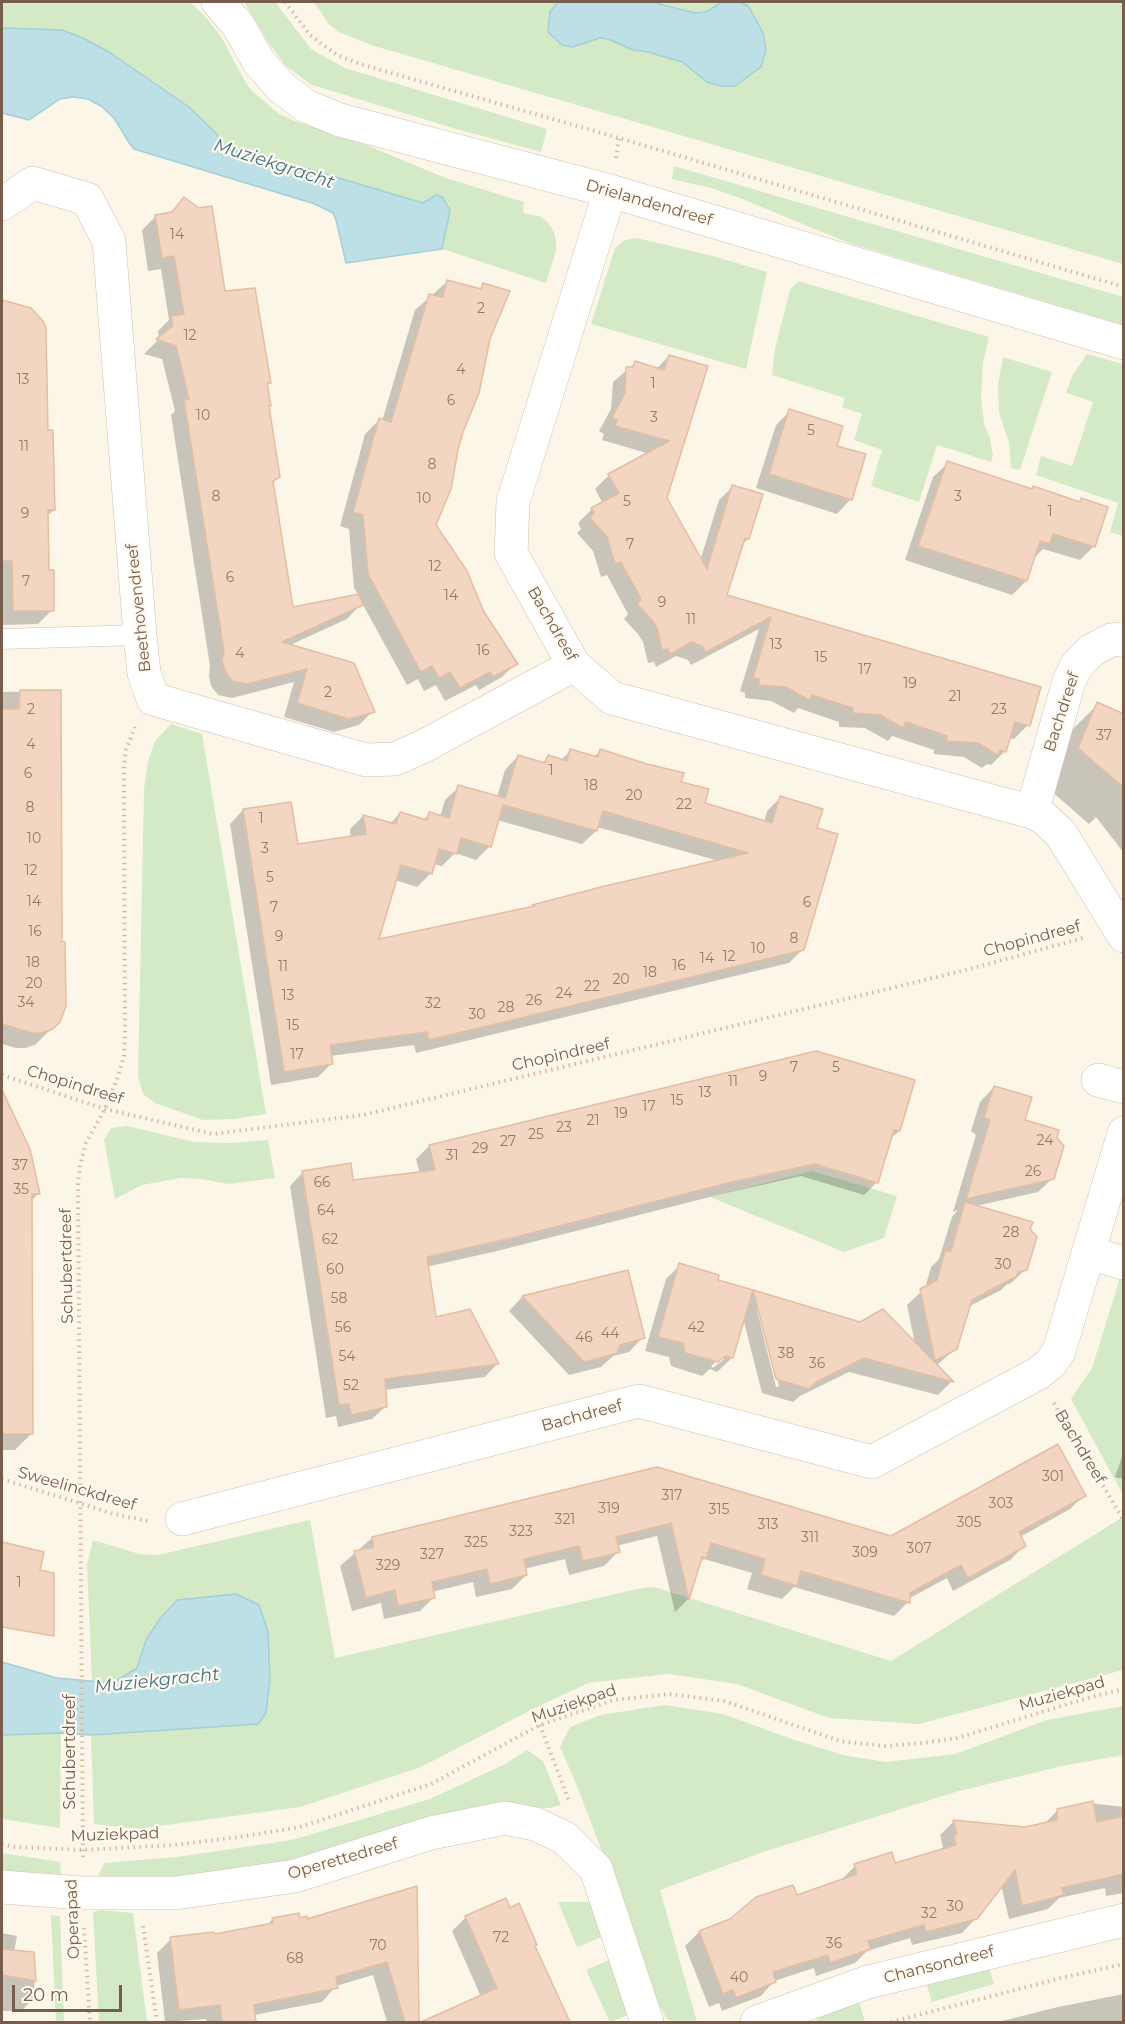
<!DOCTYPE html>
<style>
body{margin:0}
#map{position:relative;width:1125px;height:2024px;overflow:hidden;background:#fcf6e9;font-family:Montserrat,sans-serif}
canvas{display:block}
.frame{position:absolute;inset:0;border:3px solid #775d4c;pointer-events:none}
.scale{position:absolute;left:12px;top:1985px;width:110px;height:27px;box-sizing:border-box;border:3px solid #775d4c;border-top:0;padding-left:8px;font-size:18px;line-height:21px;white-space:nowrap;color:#775d4c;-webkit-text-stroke:4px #fff9f0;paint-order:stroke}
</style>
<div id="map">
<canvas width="1125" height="2024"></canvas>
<div class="frame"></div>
<div class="scale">20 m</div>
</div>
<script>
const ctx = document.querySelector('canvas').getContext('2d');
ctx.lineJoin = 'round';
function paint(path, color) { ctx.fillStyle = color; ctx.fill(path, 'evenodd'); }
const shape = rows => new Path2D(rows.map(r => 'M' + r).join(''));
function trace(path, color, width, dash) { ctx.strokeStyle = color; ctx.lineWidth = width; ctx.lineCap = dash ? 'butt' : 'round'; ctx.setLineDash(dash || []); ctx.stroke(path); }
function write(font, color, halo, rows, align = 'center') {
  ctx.font = font + ' Montserrat,sans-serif'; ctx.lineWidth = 4.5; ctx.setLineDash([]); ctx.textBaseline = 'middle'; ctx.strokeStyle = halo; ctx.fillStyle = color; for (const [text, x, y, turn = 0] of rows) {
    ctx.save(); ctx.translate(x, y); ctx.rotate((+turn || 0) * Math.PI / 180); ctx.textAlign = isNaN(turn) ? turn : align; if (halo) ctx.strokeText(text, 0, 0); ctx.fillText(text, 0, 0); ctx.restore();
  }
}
const green = shape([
 [2,2,190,2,205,16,222,38,243,78,252,91,279,114,297,122,316,127,364,144,443,177,524,202,523,213,542,217,549,224,554,232,556,242,556,251,546,283,442,249,450,210,436,195,423,203,265,156,257,152,234,151,221,142,217,134,189,107,109,52,83,38,62,30,2,28],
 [244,2,275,2,311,49,345,68,547,129,541,152,453,128,312,85,286,66,270,45],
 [314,2,558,2,550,12,580,45,600,38,608,39,633,50,648,52,682,62,707,82,722,86,735,85,761,68,765,50,749,7,741,2,1123,2,1123,264,371,45,339,32,328,23],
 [654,2,722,2,706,12,695,13,663,5],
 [674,166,1123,297,1123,325,849,243,737,197,711,188,672,179],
 [637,238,713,256,767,272,746,369,591,324,615,248,625,240],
 [798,281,989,337,983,363,981,397,984,424,990,438,993,455,991,462,937,445,919,502,871,486,882,450,854,440,862,414,842,407,845,398,772,375,775,349,790,290],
 [1087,354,1123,364,1123,536,1110,532,1118,503,1036,475,1041,456,1072,466,1093,402,1066,393,1072,376],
 [1003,357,1052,372,1020,470,1011,468,1009,442,999,413,998,385],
 [171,724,202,734,266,1114,235,1119,203,1120,155,1103,143,1094,138,1076,144,789,148,761,155,741],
 [127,1126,195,1142,230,1143,268,1140,275,1178,229,1184,200,1179,181,1178,142,1185,115,1199,104,1140,111,1128],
 [812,1171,897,1196,884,1238,844,1252,710,1197],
 [1120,1278,1123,1279,1123,1495,1071,1399,1092,1368],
 [1123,1517,1123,1670,919,1724,829,1718,737,1684,668,1674,588,1683,537,1707,421,1767,300,1807,137,1829,94,1824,91,1735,258,1724,236,1594,177,1600,159,1620,146,1640,137,1668,113,1683,92,1680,87,1565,93,1540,139,1554,158,1555,310,1520,335,1658,637,1589,654,1587,891,1661],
 [665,1705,723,1714,795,1740,843,1755,886,1762,955,1754,1047,1720,1123,1706,1123,1755,1062,1766,959,1791,763,1852,660,1890,697,2022,676,2022,667,2019,657,2001,640,1951,577,1786,560,1747,570,1727,600,1715],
 [61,1733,60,1828,2,1819,2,1735],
 [527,1750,543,1761,561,1805,550,1808,536,1808,291,1861,176,1881,97,1879,104,1863,177,1857,292,1840,430,1799,505,1764],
 [2,1853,60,1862,61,1880,2,1871],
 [558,1902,590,1902,605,1936,577,1947],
 [100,1910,133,1913,147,2022,99,2022,93,1912],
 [51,1915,60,1916,64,2022,56,2022],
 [614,1958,638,2011,610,2022,586,1970],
 [987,1961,994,1984,932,2002,925,1979],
 [859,2001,865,2022,818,2022,815,2014]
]);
const water = shape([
 [558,2,654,2,663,5,695,13,706,12,722,2,741,2,749,7,763,33,766,50,761,67,735,86,722,86,707,82,682,62,648,52,633,50,608,39,600,38,572,47,562,45,548,32,550,12,558,2],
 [2,28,62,30,83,38,109,52,189,107,217,134,221,143,234,151,257,152,265,156,423,203,436,195,442,197,450,210,442,249,346,263,336,220,333,213,315,204,134,149,130,144,114,118,101,106,88,99,73,97,60,99,29,120,2,113,2,28],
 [236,1594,259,1605,268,1632,270,1678,266,1713,258,1724,91,1735,61,1733,2,1735,2,1662,57,1678,113,1683,137,1668,146,1640,159,1620,177,1600,236,1594]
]);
const shadow = shape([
 [184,199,224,292,269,382,266,386,268,407,279,477,272,483,292,609,359,596,354,588,349,529,340,526,365,434,379,420,382,421,415,310,448,281,478,290,483,285,489,339,434,525,483,613,516,663,502,677,479,690,476,685,445,701,436,685,424,691,418,679,407,685,362,603,347,619,288,646,373,711,359,725,334,732,284,717,294,682,232,698,218,695,211,686,209,676,210,666,171,415,175,411,162,359,144,354,159,339,158,331,169,320,161,269,148,271,142,230,156,216,169,214],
 [10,304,34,310,54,510,47,516,47,572,52,610,38,624,2,625,2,309],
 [669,356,706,367,666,498,700,561,719,500,733,486,748,539,742,545,725,596,1028,725,1014,739,1008,738,1005,751,991,765,987,764,982,768,964,757,934,754,934,750,892,736,888,741,865,728,839,727,839,722,798,708,794,713,771,701,745,698,745,693,740,691,759,629,691,665,688,660,676,656,656,667,654,662,648,663,643,642,638,634,624,619,628,614,607,575,601,577,593,551,577,533,581,529,578,523,592,509,603,504,595,489,609,475,650,454,602,440,604,434,599,431,611,409,613,382,635,363,656,369],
 [790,411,835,447,851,499,837,514,756,488,776,425],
 [948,463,1031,491,1079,503,1081,500,1094,546,1080,560,1043,549,1034,558,1026,581,1012,595,905,560,933,477],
 [59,691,52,1028,35,1045,25,1048,16,1048,2,1044,2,692],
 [1098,704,1124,716,1124,853,1096,817,1089,824,1043,784,1062,740],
 [571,750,594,757,601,750,680,783,703,804,764,822,767,811,780,798,816,829,803,949,789,963,416,1053,414,1045,330,1056,331,1064,318,1077,271,1085,230,824,243,810,297,846,351,838,350,829,363,816,390,824,400,813,423,820,430,814,440,817,445,800,459,787,497,797,505,770,518,756,542,763,548,757,560,761],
 [497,820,582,844,596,831,597,827,719,861,606,887,531,908,377,941,395,880,417,887,431,873,433,864,442,866,455,853,476,860,490,846],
 [816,1052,899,1131,889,1140,877,1182,864,1195,801,1176,718,1195,497,1251,426,1267,434,1319,497,1364,485,1377,384,1390,386,1406,372,1419,338,1427,336,1416,326,1418,290,1186,303,1172,352,1182,420,1174,416,1159,429,1146],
 [994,1087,1023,1121,1053,1178,1038,1192,976,1206,1029,1230,1026,1269,1011,1283,1006,1285,1001,1290,968,1307,956,1348,936,1366,951,1382,938,1395,849,1372,800,1396,793,1402,762,1393,743,1318,732,1358,717,1372,710,1369,702,1376,671,1366,669,1357,645,1351,666,1279,680,1265,750,1296,754,1292,915,1344,907,1305,925,1288,931,1267,939,1259,952,1217,958,1210,953,1212,976,1135,971,1131,980,1102],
 [757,1310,760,1310,779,1386,776,1387],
 [724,1355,724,1359,713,1368,711,1366],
 [2,1124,24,1141,39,1193,30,1202,32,1433,15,1450,2,1450],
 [627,1272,643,1337,629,1352,613,1356,601,1367,569,1375,509,1311,522,1297],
 [1124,1451,1124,1479,1115,1477],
 [657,1469,891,1537,1084,1495,1070,1509,1020,1537,1024,1546,1010,1560,953,1591,947,1578,908,1599,908,1602,894,1616,794,1587,782,1599,747,1589,752,1573,704,1559,699,1564,688,1599,675,1612,657,1536,616,1546,618,1552,604,1566,569,1575,565,1559,524,1569,526,1575,512,1589,476,1597,473,1582,432,1592,434,1597,420,1611,384,1619,381,1603,352,1611,340,1566,372,1538],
 [2,1544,42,1553,38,1571,39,1629,2,1618],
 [1089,1803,1124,1807,1124,1893,1106,1896,1105,1888,1059,1898,1048,1909,1009,1919,1001,1885,976,1918,962,1933,912,1945,910,1938,867,1951,855,1963,816,1976,814,1968,774,1981,761,1996,722,2011,719,2003,709,2007,685,1946,699,1932,841,1880,855,1866,894,1865,940,1850,943,1847,940,1835,954,1821,1026,1829,1044,1824,1058,1810],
 [415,1888,418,2022,387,2022,373,1975,336,1986,322,2002,254,2015,255,2022,207,2022,206,2019,165,2022,157,1953,171,1939,213,1935,266,1926,273,1919,306,1920],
 [510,1910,534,1946,569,2022,425,2022,481,1997,452,1931,466,1917],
 [2,1933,17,1936,14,1952,33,1954,35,1997,21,2011,2,2011],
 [1124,1994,1124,2022,998,2022,1058,2007]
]);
const building = shape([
 [184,197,199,208,212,206,225,291,255,288,271,383,267,383,271,406,269,406,280,477,273,481,293,607,359,594,363,605,282,642,354,663,375,712,349,719,297,703,307,669,247,684,232,681,225,671,222,661,224,651,184,400,189,399,176,346,156,339,173,326,171,316,184,314,174,256,162,258,155,215,172,212,184,197],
 [447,280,481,289,483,283,510,291,490,339,479,393,463,432,458,450,451,489,436,525,467,571,484,612,518,664,493,677,490,672,460,688,450,672,439,678,432,666,421,672,368,574,363,515,353,512,379,418,391,422,429,294,443,297,447,280],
 [2,300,31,308,43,321,46,328,48,430,53,430,55,510,48,510,49,570,54,570,54,611,13,611,12,561,2,561,2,300],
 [669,355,708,366,667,498,707,569,732,485,763,494,749,539,745,538,727,595,1041,687,1030,726,1015,722,1006,752,1000,750,997,755,978,743,947,741,947,736,906,722,903,728,880,715,853,713,853,708,812,695,809,700,786,687,759,685,759,679,753,678,771,617,706,652,702,646,691,642,671,654,668,649,662,650,657,628,652,620,637,604,641,599,621,562,615,564,607,537,590,518,594,513,591,508,619,493,608,474,669,441,615,426,617,420,612,417,625,393,626,367,633,367,635,361,664,370,669,355],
 [789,409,843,426,837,446,866,454,852,500,769,474,789,409],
 [947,461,1032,489,1033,486,1080,502,1081,498,1108,507,1095,547,1053,534,1050,544,1040,541,1027,581,918,546,947,461],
 [20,690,61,690,62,942,65,942,66,1006,60,1022,53,1029,42,1033,32,1033,2,1024,2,709,19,709,20,690],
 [1097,702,1124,714,1124,788,1078,748,1097,702],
 [570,749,598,757,600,749,647,764,684,773,681,782,709,789,705,803,772,823,780,796,823,809,817,828,838,834,804,950,429,1040,427,1032,330,1045,333,1064,284,1072,243,809,291,802,298,844,366,834,363,815,396,824,400,812,427,820,429,812,449,818,458,785,505,798,518,755,545,763,548,755,567,761,570,749],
 [503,805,597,831,603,811,748,853,605,886,532,905,535,906,379,939,401,865,432,874,439,849,457,854,461,838,491,847,503,805],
 [816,1051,915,1080,900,1131,894,1130,878,1183,815,1164,732,1182,512,1238,427,1257,436,1317,470,1309,499,1364,385,1379,387,1407,351,1415,349,1404,339,1405,302,1171,351,1163,353,1180,435,1170,429,1145,816,1051],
 [994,1086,1032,1097,1025,1120,1059,1130,1057,1138,1064,1146,1054,1179,966,1199,990,1120,984,1117,994,1086],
 [2,1090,30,1149,40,1194,32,1194,33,1434,2,1434,2,1090],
 [965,1202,1033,1222,1030,1229,1037,1237,1027,1270,1018,1272,1017,1276,972,1300,957,1349,935,1361,920,1289,937,1280,945,1251,951,1251,965,1202],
 [679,1263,719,1275,718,1280,753,1290,733,1358,725,1356,718,1362,685,1353,683,1343,658,1337,679,1263],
 [628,1270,645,1338,620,1345,617,1353,600,1358,584,1362,522,1296,628,1270],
 [753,1290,860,1322,883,1309,954,1382,864,1358,816,1382,809,1389,776,1379,753,1290],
 [1058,1444,1086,1496,1019,1532,1026,1546,968,1578,961,1565,910,1593,910,1603,801,1571,797,1586,761,1575,765,1559,711,1543,706,1559,702,1557,689,1600,671,1523,616,1537,620,1552,601,1557,583,1561,579,1546,524,1559,527,1575,507,1580,490,1584,487,1569,432,1582,435,1598,398,1606,395,1590,366,1598,354,1551,374,1547,372,1537,657,1467,891,1536,1058,1444],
 [2,1542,44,1552,40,1570,54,1573,54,1636,2,1627,2,1542],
 [1093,1801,1097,1822,1124,1816,1124,1874,1062,1888,1064,1895,1022,1906,1015,1870,977,1919,926,1932,924,1925,868,1941,871,1949,830,1963,828,1955,773,1972,776,1982,736,1998,733,1990,723,1994,699,1931,730,1919,756,1897,793,1885,797,1895,857,1874,854,1864,892,1852,895,1863,956,1845,954,1835,957,1834,953,1820,1025,1827,1057,1820,1057,1809,1093,1801],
 [417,1886,419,2022,405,2022,387,1962,336,1977,338,1988,254,2005,256,2022,222,2022,220,2005,179,2010,170,1937,214,1932,215,1934,273,1923,272,1918,299,1913,300,1918,307,1916,307,1919,417,1886],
 [506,1898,510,1908,519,1903,537,1945,535,1946,570,2022,421,2022,497,1988,465,1916,506,1898],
 [2,1949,34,1952,36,1981,2,1975,2,1949]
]);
const path = shape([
 [285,2,310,35,337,55,360,64,619,138,1124,287],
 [616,158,619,138],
 [2,1075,105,1109,213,1134,363,1115,962,971,1083,938],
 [1054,1403,1124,1521],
 [2,1479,114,1514,148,1521],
 [540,1725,569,1801],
 [2,1844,15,1847,83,1850,174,1845,239,1837,300,1827,431,1784,540,1725,614,1700,669,1694,724,1701,840,1741,885,1746,922,1743,957,1738,1084,1699,1124,1689],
 [83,1857,78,1184,80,1166,86,1143,105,1109,119,1074,124,1056,125,1036,124,769,126,750,135,727],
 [143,1926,157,2022],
 [84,1928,90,2022],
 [891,2022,1065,1977,1124,1964]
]);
const lane = shape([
 [2,639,140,635]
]);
const street = shape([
 [218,2,238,25,259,62,281,87,306,106,340,120,610,191,1124,343],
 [610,191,513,502,511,553,574,665,612,698,1032,812,1044,818,1061,834,1124,936],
 [2,204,33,183,87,199,109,241,140,635,144,673,153,699,366,760,395,759,424,746,574,665],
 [1032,812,1069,681,1077,665,1092,650,1111,640,1124,639],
 [1098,1080,1124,1087],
 [1088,1253,1124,1263],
 [182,1519,639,1401,872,1462,1037,1374,1050,1364,1059,1351,1124,1133],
 [2,1887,82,1893,176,1893,295,1876,431,1833,505,1818,535,1824,565,1838,596,1869,647,2022],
 [757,2022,868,1982,1124,1920]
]);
const numberNames = [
 ["14",177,235],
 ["2",481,309],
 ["12",190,336],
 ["4",461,370],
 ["13",23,380],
 ["1",653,384],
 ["6",451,401],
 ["10",203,416],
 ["3",654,418],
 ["5",811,431],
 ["11",24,447],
 ["8",432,465],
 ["8",216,497],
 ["3",958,497],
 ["10",424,499],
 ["5",627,502],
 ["1",1050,512],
 ["9",25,514],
 ["7",630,545],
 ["12",435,567],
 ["6",230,578],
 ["7",26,582],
 ["14",451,596],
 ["9",662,603],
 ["11",691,620],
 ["13",776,645],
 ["16",483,651],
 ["4",240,654],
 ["15",821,658],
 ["17",865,670],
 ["19",910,684],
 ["2",328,693],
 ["21",955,697],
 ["2",31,710],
 ["23",999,710],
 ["37",1104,736],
 ["4",31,745],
 ["1",551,771],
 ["6",28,774],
 ["18",591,786],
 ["20",634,796],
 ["22",684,805],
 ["8",30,808],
 ["1",261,819],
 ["10",34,839],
 ["3",265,849],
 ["12",31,871],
 ["5",270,878],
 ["14",34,902],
 ["6",807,903],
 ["7",274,908],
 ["16",35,932],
 ["9",279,937],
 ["8",794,939],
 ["10",758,949],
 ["12",729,957],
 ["14",707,959],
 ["18",33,963],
 ["16",679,966],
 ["11",283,967],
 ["18",650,973],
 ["20",621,980],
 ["20",34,984],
 ["22",592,987],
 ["24",564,994],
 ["13",288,996],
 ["26",534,1001],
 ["34",26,1003],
 ["32",433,1004],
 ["28",506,1008],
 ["30",477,1015],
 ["15",293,1026],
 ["17",297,1055],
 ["7",794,1068],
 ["5",836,1068],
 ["9",763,1077],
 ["11",733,1082],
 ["13",705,1093],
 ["15",677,1101],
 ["17",649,1107],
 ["19",621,1114],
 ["21",593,1121],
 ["23",564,1128],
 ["25",536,1135],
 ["24",1045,1141],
 ["27",508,1142],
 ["29",480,1149],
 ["31",452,1156],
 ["37",20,1166],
 ["26",1033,1172],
 ["66",322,1183],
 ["35",21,1190],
 ["64",326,1211],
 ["28",1011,1233],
 ["62",330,1240],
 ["30",1003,1265],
 ["60",335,1270],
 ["58",339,1299],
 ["56",343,1328],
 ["42",696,1328],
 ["44",610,1334],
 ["46",584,1338],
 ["38",786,1354],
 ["54",347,1357],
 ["36",817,1364],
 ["52",351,1386],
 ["301",1053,1477],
 ["317",672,1496],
 ["303",1001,1504],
 ["319",609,1509],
 ["315",719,1510],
 ["321",565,1520],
 ["305",969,1523],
 ["313",768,1525],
 ["323",521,1532],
 ["311",810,1538],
 ["325",476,1543],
 ["307",919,1549],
 ["309",865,1553],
 ["327",432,1555],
 ["329",388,1566],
 ["1",19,1583],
 ["30",955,1907],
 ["32",929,1914],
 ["72",501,1938],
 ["36",834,1944],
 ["70",378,1946],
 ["68",295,1959],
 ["40",739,1978]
];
const streetNames = [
 ["Drielandendreef",649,203,16],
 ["Beethovendreef",139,608,-96],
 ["Bachdreef",552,624,60],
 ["Bachdreef",1062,712,-72],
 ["Chopindreef",1032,939,-15],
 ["Chopindreef",561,1055,-13],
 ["Chopindreef",75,1085,17],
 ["Schubertdreef",67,1266,-91],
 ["Bachdreef",582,1416,-15],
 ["Bachdreef",1080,1447,59],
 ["Sweelinckdreef",77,1489,16],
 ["Muziekpad",1062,1694,-16],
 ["Muziekpad",574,1704,-19],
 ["Schubertdreef",70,1752,-90],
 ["Muziekpad",115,1835,-2],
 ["Operettedreef",343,1859,-16],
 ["Operapad",73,1919,-92],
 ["Chansondreef",939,1965,-14]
];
const waterNames = [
 ["Muziekgracht",274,164,18],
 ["Muziekgracht",157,1681,-6]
];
paint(green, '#d4eac7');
paint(water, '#bddfe6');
trace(water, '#a4ced8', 1.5);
paint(shadow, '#0003');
paint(building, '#f2d6c1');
trace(building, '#e4bda2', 1.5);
trace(lane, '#cfbeae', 21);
trace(street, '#cfbeae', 34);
trace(path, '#d7b9a4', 4, [1.5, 4.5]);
trace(lane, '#fff', 20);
trace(street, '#fff', 33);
write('14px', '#967b69', null, numberNames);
write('16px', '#775d4c', '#fff9f0', streetNames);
write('italic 18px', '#437683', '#fff9f0', waterNames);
</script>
